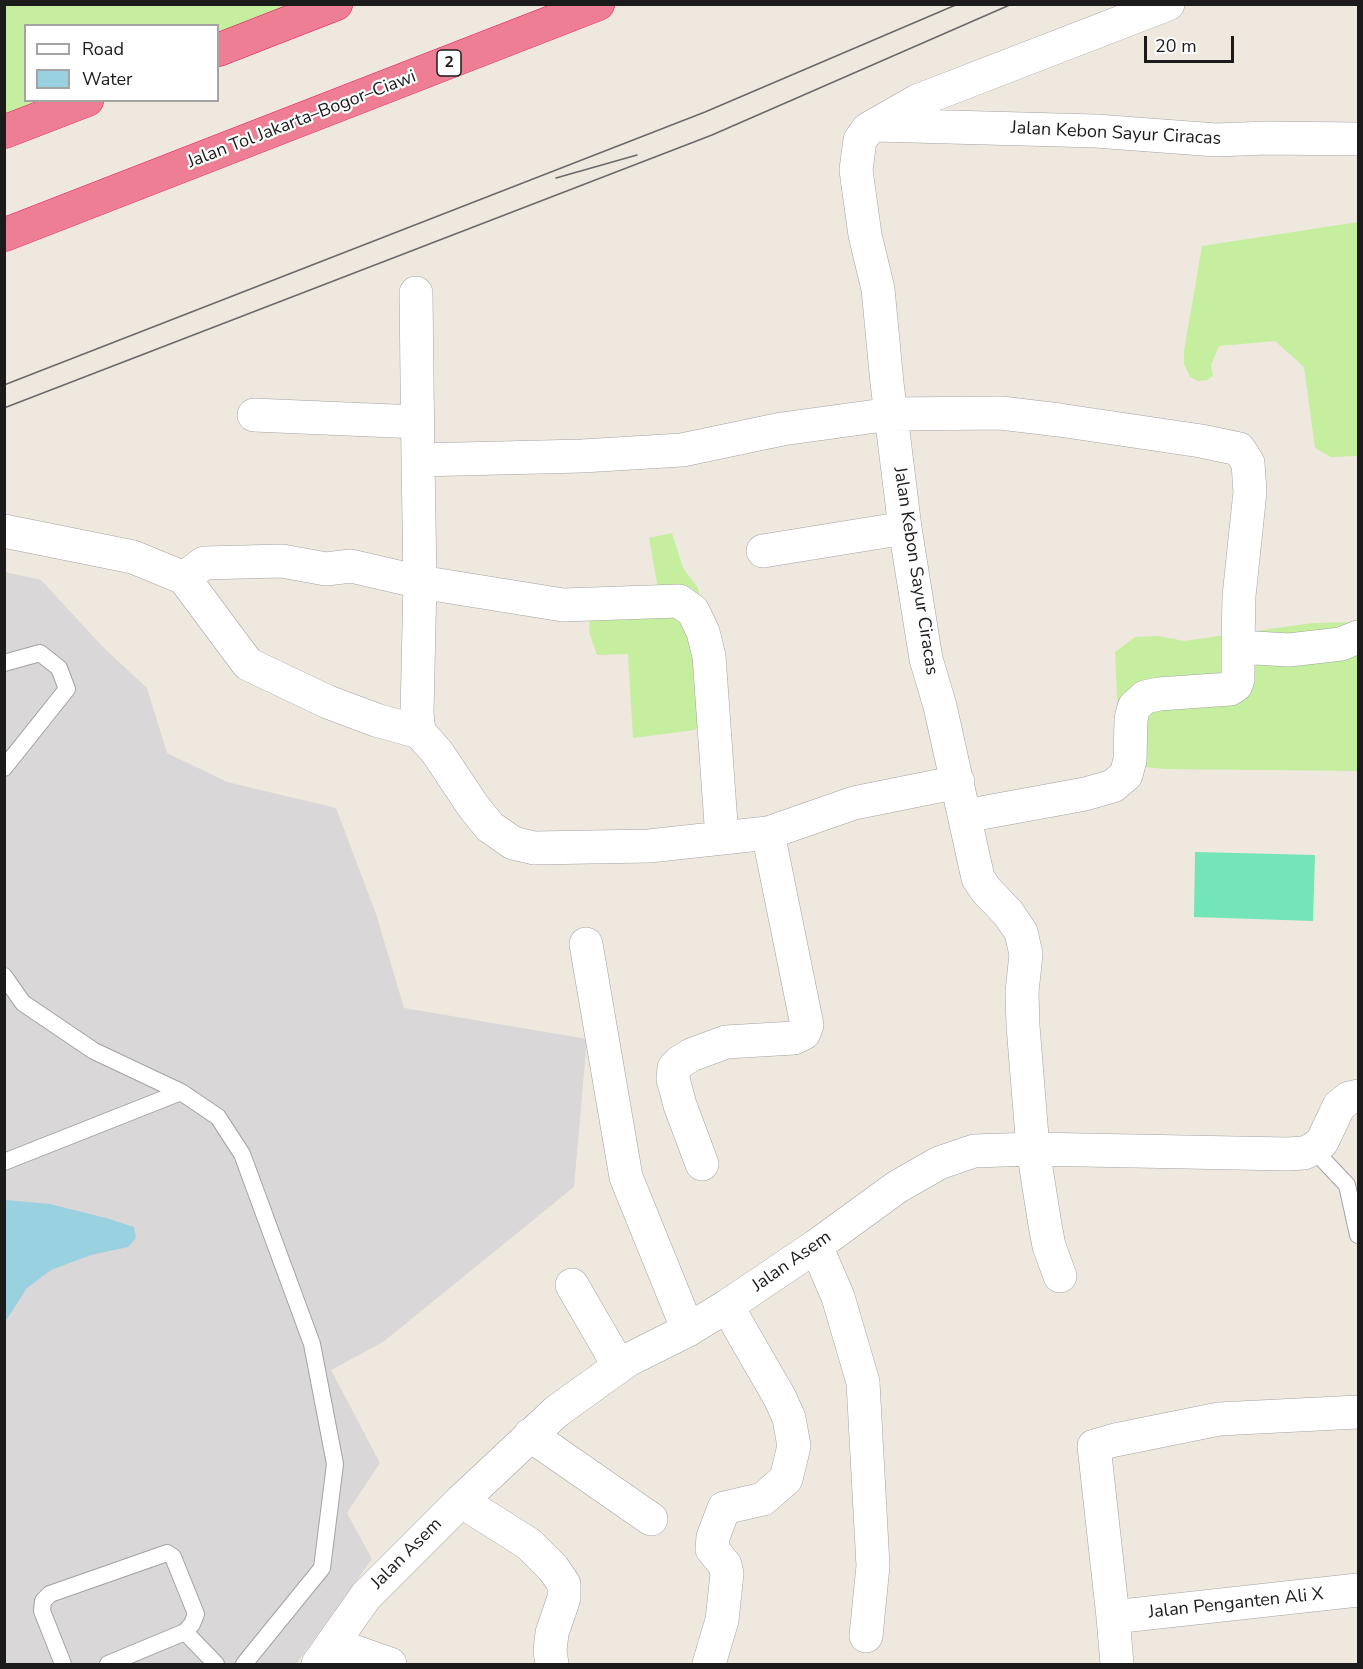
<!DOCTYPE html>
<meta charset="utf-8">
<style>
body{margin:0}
#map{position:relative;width:1363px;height:1669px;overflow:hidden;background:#eee8df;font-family:"Nunito Sans",sans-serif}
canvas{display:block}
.frame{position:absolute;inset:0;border:6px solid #1b1b1b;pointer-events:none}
.legend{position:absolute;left:24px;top:24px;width:195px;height:78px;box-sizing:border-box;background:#fff;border:2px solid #a4a4a4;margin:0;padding:8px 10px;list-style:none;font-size:18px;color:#1b1b1b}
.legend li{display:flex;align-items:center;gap:12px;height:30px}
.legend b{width:30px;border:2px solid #a4a4a4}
.scale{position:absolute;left:1144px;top:36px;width:90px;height:27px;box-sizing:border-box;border:3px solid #1b1b1b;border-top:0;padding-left:8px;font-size:18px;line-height:21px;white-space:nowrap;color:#1b1b1b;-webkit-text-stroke:4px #fff;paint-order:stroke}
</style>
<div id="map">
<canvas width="1363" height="1669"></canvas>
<div class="frame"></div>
<ul class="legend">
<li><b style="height:8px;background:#fff"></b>Road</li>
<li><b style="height:16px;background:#9ad1e0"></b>Water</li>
</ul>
<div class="scale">20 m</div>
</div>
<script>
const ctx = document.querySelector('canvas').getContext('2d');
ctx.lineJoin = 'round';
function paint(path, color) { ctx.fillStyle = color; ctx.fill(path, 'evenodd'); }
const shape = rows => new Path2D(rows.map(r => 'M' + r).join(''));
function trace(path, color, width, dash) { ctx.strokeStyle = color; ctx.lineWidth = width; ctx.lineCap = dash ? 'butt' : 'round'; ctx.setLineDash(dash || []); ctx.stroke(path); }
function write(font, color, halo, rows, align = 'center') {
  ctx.font = font + ' "Nunito Sans",sans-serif'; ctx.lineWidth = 4.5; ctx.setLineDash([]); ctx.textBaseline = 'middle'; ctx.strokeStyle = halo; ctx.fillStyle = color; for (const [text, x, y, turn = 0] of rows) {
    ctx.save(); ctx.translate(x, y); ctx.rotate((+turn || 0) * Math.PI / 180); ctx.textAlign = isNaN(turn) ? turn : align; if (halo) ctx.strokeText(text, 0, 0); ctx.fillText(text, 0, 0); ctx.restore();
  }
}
const residential = shape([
 [5,572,41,580,104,648,147,688,167,753,227,782,336,808,376,914,404,1008,587,1039,574,1187,383,1342,331,1370,380,1463,347,1513,372,1559,296,1664,5,1664]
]);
const grass = shape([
 [5,5,336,5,218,50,218,26,26,26,26,100,87,101,5,132],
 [1358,222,1358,456,1331,457,1315,448,1304,367,1275,341,1219,346,1211,365,1213,376,1207,380,1198,381,1190,377,1184,364,1184,351,1202,246],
 [672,533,683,568,698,588,712,645,705,717,695,730,633,738,628,654,597,655,589,632,590,619,658,589,649,538],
 [1358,622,1358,771,1164,769,1120,764,1115,652,1135,637,1158,636,1184,641,1313,623]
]);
const pitch = shape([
 [1195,852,1315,855,1313,921,1194,917]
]);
const water = shape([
 [5,1200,50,1204,106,1218,134,1227,136,1238,128,1247,91,1255,51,1270,27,1288,5,1322]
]);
const service = shape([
 [4,663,40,653,59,668,67,689,4,768],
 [4,976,23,1003,94,1051,181,1092,218,1117,242,1154,312,1344,335,1464,322,1568,244,1664],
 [1313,1149,1347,1185,1358,1235],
 [4,1162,181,1092],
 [185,1632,216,1664],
 [63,1664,42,1611,43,1601,50,1594,167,1553,173,1557,196,1614,192,1624,185,1632,108,1664]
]);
const minor = shape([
 [876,125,1096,131,1216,140,1267,138,1358,139],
 [416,293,418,460,582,456,682,450,782,429,891,414,1001,413,1059,420,1201,441,1239,449,1248,463,1250,492,1239,596,1238,647,1289,650,1341,644,1358,637],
 [254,415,417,422],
 [418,460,420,582,417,713,419,732,437,752,473,806,490,827,513,843,534,848,649,846,768,833,854,803,958,782],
 [4,531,133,557,184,578,248,664,328,702,376,720,419,732],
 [763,551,905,528],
 [184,578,204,563,282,561,326,569,351,566,420,582,563,605,679,601,693,611,703,632,709,656,722,838],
 [965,816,1085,794,1113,786,1126,775,1130,760,1131,719,1134,707,1145,697,1159,694,1230,689,1236,685,1238,679,1238,647],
 [586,944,626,1177,688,1330],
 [702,1164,680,1105,673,1079,674,1068,680,1062,691,1055,726,1042,794,1038,804,1033,807,1025,768,833],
 [816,1246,838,1297,863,1382,873,1566,866,1636],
 [1060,1276,1049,1246,1045,1225,1033,1149,1023,1026,1022,992,1026,954,1021,932,1008,913,986,890,978,878,940,706,926,659,905,528,887,383,878,289,865,235,856,170,860,140,868,129,917,101,1168,4],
 [572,1285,619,1366],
 [1358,1412,1219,1419,1115,1440,1094,1446,1113,1617,1358,1590],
 [530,1435,651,1519],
 [461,1501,529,1544,553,1568,564,1584,564,1598,552,1633,550,1651,552,1664],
 [1113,1617,1117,1664],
 [333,1644,390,1664],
 [318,1664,366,1596,461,1501,557,1411,628,1360,688,1330,727,1306,816,1246,897,1187,939,1163,974,1151,1033,1149,1287,1154,1304,1153,1313,1149,1322,1142,1339,1106,1349,1098,1358,1096],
 [709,1664,722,1620,727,1574,725,1565,712,1549,713,1537,724,1508,763,1499,786,1479,794,1446,789,1418,780,1398,727,1306]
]);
const motorway = shape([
 [218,50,336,4],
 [4,132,87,100],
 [4,235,598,4]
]);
const tram = shape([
 [556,178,637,155],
 [4,385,705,112,958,4],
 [4,408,712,135,1012,4]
]);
const shields = [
 [449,63,24]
];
const shieldNames = [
 ["2",449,63]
];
const streetNames = [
 ["Jalan Tol Jakarta–Bogor–Ciawi",302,120,-21],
 ["Jalan Kebon Sayur Ciracas",1116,134,3],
 ["Jalan Kebon Sayur Ciracas",915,571,81],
 ["Jalan Asem",792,1262,-35],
 ["Jalan Asem",407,1554,-45],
 ["Jalan Penganten Ali X",1236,1604,-6]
];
paint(residential, '#d9d7d7');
paint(grass, '#c6ee9f');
paint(pitch, '#74e5b8');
paint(water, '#9ad1e0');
trace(service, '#a2a2a2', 18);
trace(minor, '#a2a2a2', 34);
trace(motorway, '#e3145d', 34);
trace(service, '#fff', 16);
trace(minor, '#fff', 33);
trace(motorway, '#ed7e94', 33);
trace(tram, '#696969', 1.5);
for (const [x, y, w] of shields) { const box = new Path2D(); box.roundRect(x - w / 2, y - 13, w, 26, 4.5); ctx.fillStyle = '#fff'; ctx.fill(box); trace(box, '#1b1b1b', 1.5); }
write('bold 16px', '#1b1b1b', null, shieldNames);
write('18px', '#1b1b1b', '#fff', streetNames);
</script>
